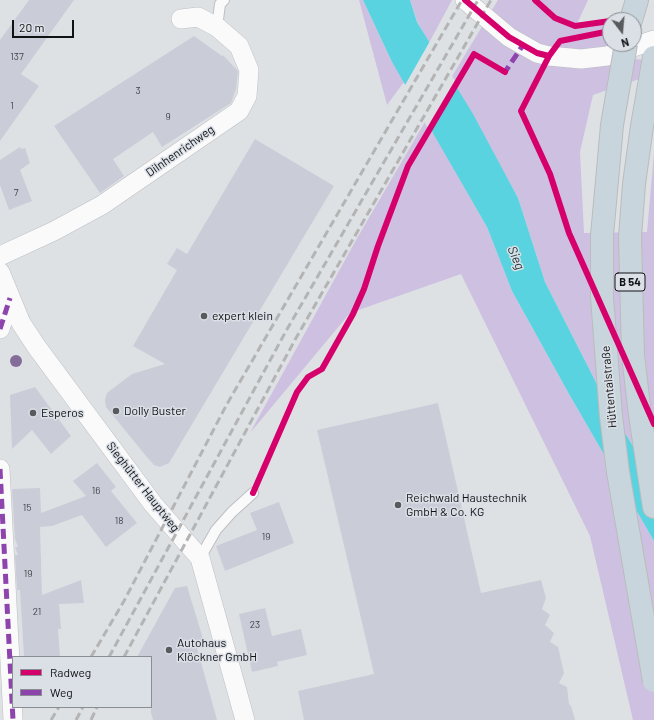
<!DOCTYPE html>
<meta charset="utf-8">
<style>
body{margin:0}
#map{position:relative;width:654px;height:720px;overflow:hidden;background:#dee1e4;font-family:Barlow,sans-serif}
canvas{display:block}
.legend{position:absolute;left:12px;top:656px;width:140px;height:52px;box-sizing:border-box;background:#dbe0e7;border:1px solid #8a8e93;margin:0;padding:5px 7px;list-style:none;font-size:12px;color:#101214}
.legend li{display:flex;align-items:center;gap:8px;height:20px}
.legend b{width:20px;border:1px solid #8a8e93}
.north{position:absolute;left:602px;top:12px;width:40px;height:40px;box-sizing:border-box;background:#dbe0e7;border:1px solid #8a8e93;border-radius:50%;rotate:164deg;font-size:11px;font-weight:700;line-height:16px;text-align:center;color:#101214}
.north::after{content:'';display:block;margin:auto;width:14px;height:18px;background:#585a5d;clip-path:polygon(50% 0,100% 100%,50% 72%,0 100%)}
.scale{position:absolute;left:12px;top:20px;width:62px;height:18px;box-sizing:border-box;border:2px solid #101214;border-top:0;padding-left:5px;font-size:12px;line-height:14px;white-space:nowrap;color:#101214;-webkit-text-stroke:3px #dbe0e7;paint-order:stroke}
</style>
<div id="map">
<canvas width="654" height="720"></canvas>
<ul class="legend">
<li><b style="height:5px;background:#d6006c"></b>Radweg</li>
<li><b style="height:5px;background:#8e44ad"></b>Weg</li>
</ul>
<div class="north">N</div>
<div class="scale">20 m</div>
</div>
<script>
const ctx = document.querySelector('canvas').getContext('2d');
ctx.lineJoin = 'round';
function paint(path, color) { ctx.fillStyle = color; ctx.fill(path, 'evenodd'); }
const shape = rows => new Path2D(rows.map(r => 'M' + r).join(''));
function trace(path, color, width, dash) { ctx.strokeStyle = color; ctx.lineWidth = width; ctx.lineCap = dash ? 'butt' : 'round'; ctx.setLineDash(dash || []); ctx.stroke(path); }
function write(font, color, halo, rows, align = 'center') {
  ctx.font = font + ' Barlow,sans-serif'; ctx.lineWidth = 3; ctx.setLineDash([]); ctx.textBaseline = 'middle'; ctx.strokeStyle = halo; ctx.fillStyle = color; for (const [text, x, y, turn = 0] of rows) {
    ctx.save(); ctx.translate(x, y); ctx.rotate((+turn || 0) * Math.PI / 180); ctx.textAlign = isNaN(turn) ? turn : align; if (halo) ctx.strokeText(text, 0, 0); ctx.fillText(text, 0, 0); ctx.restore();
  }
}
const green = shape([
 [359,0,363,0,392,62,404,82,387,105],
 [410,0,452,0,429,43,417,21],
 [498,0,588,0,576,26,610,21,610,44,612,44,607,56,654,61,654,74,593,95,580,152,584,233,647,232,654,153,654,479,609,408,545,282,518,198,451,78],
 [426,120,487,227,512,291,569,394,654,541,654,720,633,720,590,536,461,274,350,313,250,433,356,240]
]);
const water = shape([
 [363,0,410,0,417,22,473,114,518,198,545,282,609,408,654,479,654,541,569,394,512,291,487,227,392,62]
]);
const pier = shape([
 [430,41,457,84,429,130,404,87]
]);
const building = shape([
 [29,0,74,0,21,74,39,86,0,141,0,40],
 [194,36,222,56,223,55,238,71,236,89,231,103,162,147,153,132,113,159,124,176,100,193,54,126],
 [255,139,334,186,169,463,160,467,154,465,146,456,106,407,105,400,107,393,132,374,165,364,133,346,177,270,167,264,177,248,187,254],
 [20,147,21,149,25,148,30,163,20,170,32,201,9,210,0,185,0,160],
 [35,387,71,436,51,454,32,430,12,449,10,395],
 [438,403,481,593,541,580,546,598,542,609,550,615,545,625,554,633,550,642,558,647,564,673,559,683,567,687,569,704,571,706,575,720,304,720,298,691,374,674,317,430],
 [97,463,116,487,111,491,137,523,106,547,82,515,52,526,40,527,42,595,81,580,84,603,59,604,61,629,58,629,60,657,24,657,20,590,17,590,15,555,18,555,15,547,18,547,15,539,12,489,40,488,41,513,86,496,73,481],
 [279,502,294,543,225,571,216,546,257,530,250,513],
 [187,586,204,642,196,644,217,720,153,720,151,713,151,657,137,657,175,588],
 [265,608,272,636,301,629,307,655,277,662,278,666,252,672,239,614]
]);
const lane = shape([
 [217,27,220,4,224,0],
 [200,558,216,530,232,512,253,493]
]);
const street = shape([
 [465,0,509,37,537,53,549,56,581,59,607,56,654,40],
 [0,256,54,231,102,205,239,111,247,96,249,70,239,46,217,27,198,17,181,19],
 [0,272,21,323,36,346,153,504,200,558,245,720],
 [0,329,10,298],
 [0,469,13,720]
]);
const highway = shape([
 [631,20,637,0],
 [654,57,642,126,634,184,630,237,633,355,640,415,654,507]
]);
const rail = shape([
 [91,657,124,601,227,404,462,0],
 [109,657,286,331,478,0],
 [124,657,296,338,491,0],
 [51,720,59,707],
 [76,720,83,707],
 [91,720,97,707]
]);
const highwayBridge = shape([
 [626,44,612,125,607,181,602,235,602,297,611,416,618,472,654,681]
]);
const quiet = shape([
 [618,20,622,20],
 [502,71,505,72,523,45],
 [0,329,10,298],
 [0,469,13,720]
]);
const cycleway = shape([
 [465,0,509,37,537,53,549,56],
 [535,0,555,18,575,26,610,21],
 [610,31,560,41,549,56,521,111,550,174,569,233,654,424],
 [253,493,297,392,308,377,322,369,353,314,364,289,378,246,408,166,474,54,505,72]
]);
const trees = [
 [16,361]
];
const markers = [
 [204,316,4,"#585a5d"],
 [116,411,4,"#585a5d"],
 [33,413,4,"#585a5d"],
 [398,505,4,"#585a5d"],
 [169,650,4,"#585a5d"]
];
const numberNames = [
 ["137",17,57],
 ["3",138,91],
 ["1",12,106],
 ["9",168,117],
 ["7",16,193],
 ["16",96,491],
 ["15",27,508],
 ["18",119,521],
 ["19",266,537],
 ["19",28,574],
 ["21",37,612],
 ["23",255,625]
];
const shields = [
 [630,282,30]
];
const shieldNames = [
 ["B 54",630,282]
];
const streetNames = [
 ["Dilnhenrichweg",180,151,-35],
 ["Hüttentalstraße",609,387,-95],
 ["Sieghütter Hauptweg",143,487,52]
];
const poiNames = [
 ["expert klein",212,316],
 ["Dolly Buster",124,411],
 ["Esperos",41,413],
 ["Reichwald Haustechnik",406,498],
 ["GmbH & Co. KG",406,512],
 ["Autohaus",177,643],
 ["Klöckner GmbH",177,657]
];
const waterNames = [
 ["Sieg",516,258,67]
];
paint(green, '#cec0e1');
paint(water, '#5ad3e0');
paint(pier, '#dee1e4');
paint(building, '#cacdd8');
trace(lane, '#bdbfc2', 12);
trace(street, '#bdbfc2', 20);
trace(highway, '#babcbd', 24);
trace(lane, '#fafafb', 10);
trace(street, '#fafafb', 19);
trace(highway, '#c8d5dc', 22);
trace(rail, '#b4b4b4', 3, [8, 4]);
trace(highwayBridge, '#babcbd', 24, []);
trace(highwayBridge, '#c8d5dc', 22);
trace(quiet, '#8e44ad', 5, [10, 5]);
trace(cycleway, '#d6006c', 6);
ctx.fillStyle = '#846e99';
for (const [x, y] of trees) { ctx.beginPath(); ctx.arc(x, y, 6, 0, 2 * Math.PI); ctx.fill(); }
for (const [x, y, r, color] of markers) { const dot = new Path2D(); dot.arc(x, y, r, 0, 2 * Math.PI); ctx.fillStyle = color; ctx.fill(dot); trace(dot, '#dbe0e7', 1.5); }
write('10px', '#424448', null, numberNames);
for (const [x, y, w] of shields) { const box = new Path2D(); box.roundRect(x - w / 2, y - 9, w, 18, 3); ctx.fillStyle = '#dbe0e7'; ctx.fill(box); trace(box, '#101214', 1); }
write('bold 11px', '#101214', null, shieldNames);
write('12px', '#101214', '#dbe0e7', streetNames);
write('12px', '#101214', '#dbe0e7', poiNames, 'left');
write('italic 13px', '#173134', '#dbe0e7', waterNames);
</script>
